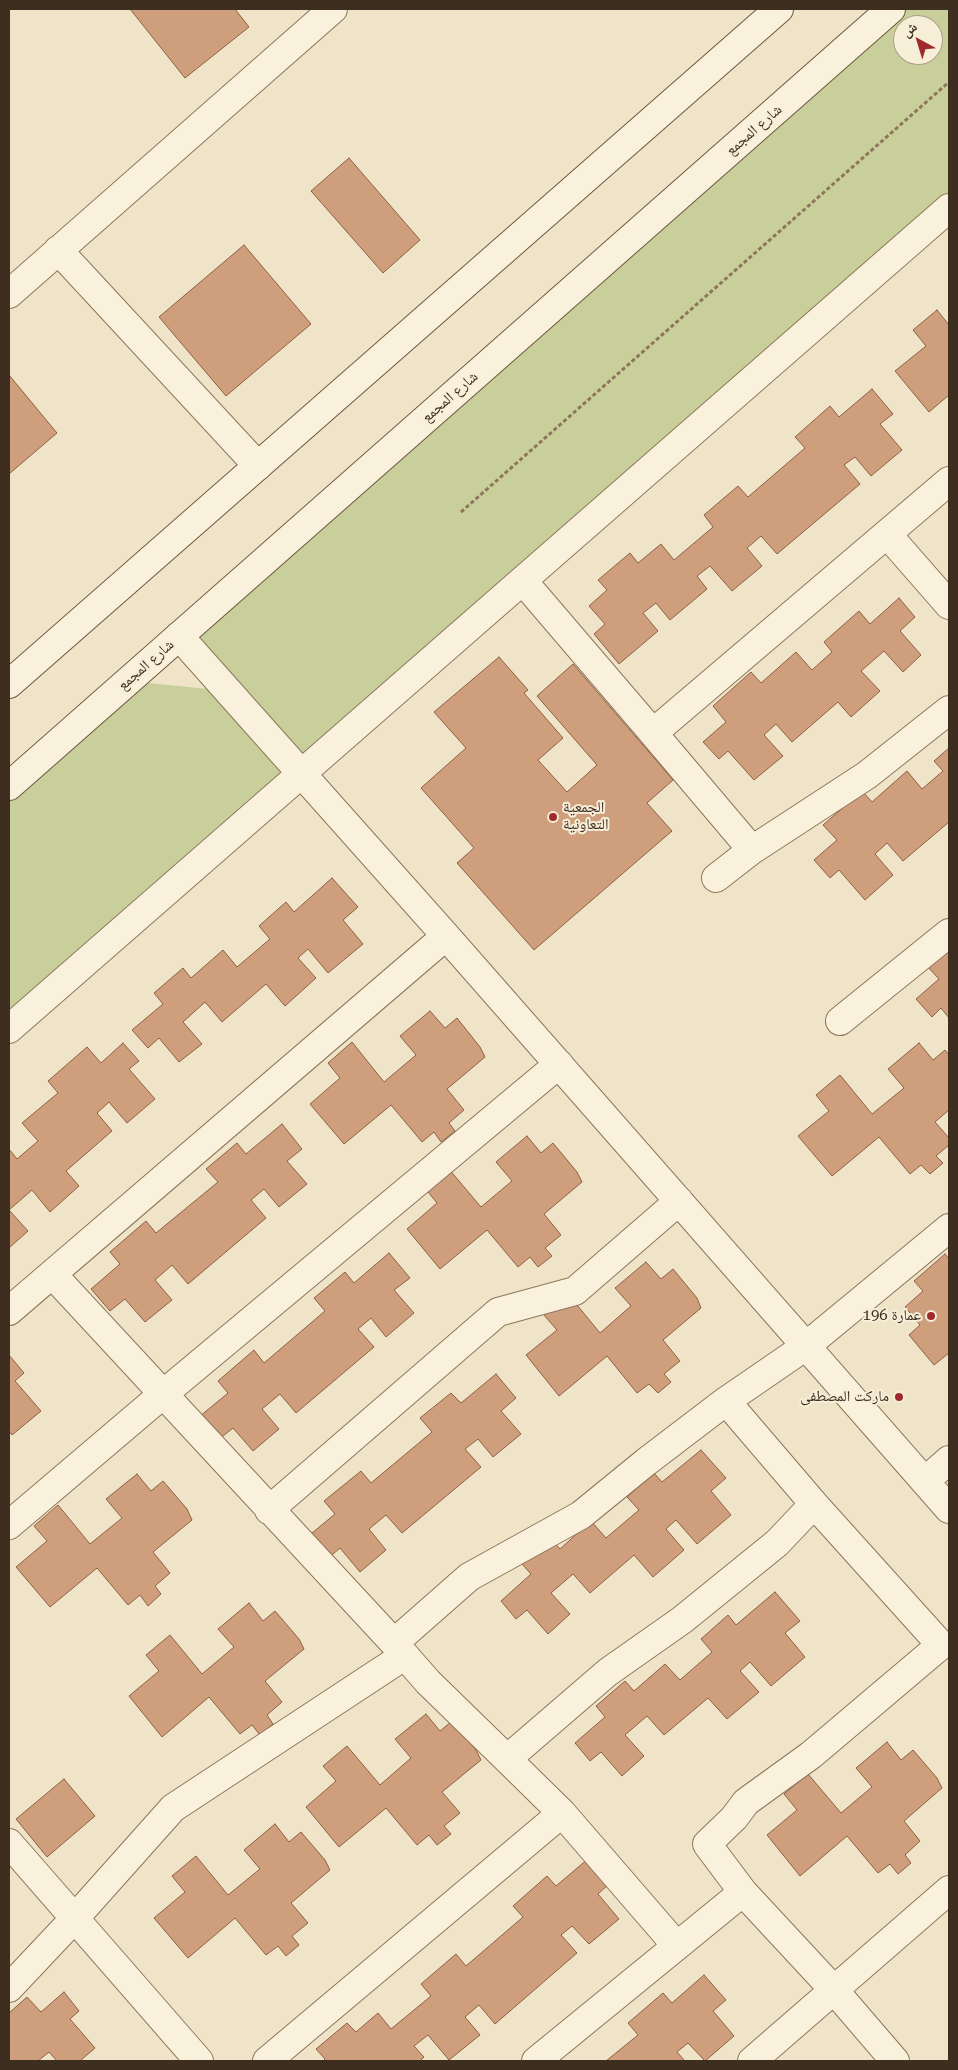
<!DOCTYPE html>
<meta charset="utf-8">
<style>
body{margin:0}
#map{position:relative;width:958px;height:2070px;overflow:hidden;background:#f0e4c8;font-family:"Roboto Serif","Noto Naskh Arabic",serif}
canvas{display:block}
.frame{position:absolute;inset:0;border:10px solid #3d2e20;pointer-events:none}
.north{position:absolute;left:893px;top:15px;width:50px;height:50px;box-sizing:border-box;background:#f7eed8;border:1px solid #ada18e;border-radius:50%;rotate:321deg;font-size:14px;font-weight:700;line-height:20px;text-align:center;color:#3d2e20}
.north::after{content:'';display:block;margin:auto;width:18px;height:22px;background:#9e2a2b;clip-path:polygon(50% 0,100% 100%,50% 72%,0 100%)}
</style>
<div id="map">
<canvas width="958" height="2070"></canvas>
<div class="frame"></div>
<div class="north">ش</div>
</div>
<script>
const ctx = document.querySelector('canvas').getContext('2d');
ctx.lineJoin = 'round';
function paint(path, color) { ctx.fillStyle = color; ctx.fill(path, 'evenodd'); }
const shape = rows => new Path2D(rows.map(r => 'M' + r).join(''));
function trace(path, color, width, dash) { ctx.strokeStyle = color; ctx.lineWidth = width; ctx.lineCap = dash ? 'butt' : 'round'; ctx.setLineDash(dash || []); ctx.stroke(path); }
function write(font, color, halo, rows, align = 'center') {
  ctx.font = font + ' "Roboto Serif","Noto Naskh Arabic",serif'; ctx.lineWidth = 4; ctx.setLineDash([]); ctx.textBaseline = 'middle'; ctx.strokeStyle = halo; ctx.fillStyle = color; for (const [text, x, y, turn = 0] of rows) {
    ctx.save(); ctx.translate(x, y); ctx.rotate((+turn || 0) * Math.PI / 180); ctx.textAlign = isNaN(turn) ? turn : align; if (halo) ctx.strokeText(text, 0, 0); ctx.fillText(text, 0, 0); ctx.restore();
  }
}
const green = shape([
 [905,9,949,9,949,206,9,1027,9,786,128,681,219,690,179,636,235,600],
 [903,25,933,25,933,55,903,55]
]);
const building = shape([
 [130,9,235,9,249,27,185,78,130,9],
 [349,158,420,240,383,273,311,191,349,158],
 [244,245,311,324,226,396,159,317,244,245],
 [937,310,949,325,949,395,929,412,895,371,926,346,913,330,937,310],
 [9,375,57,433,9,474,9,375],
 [872,389,893,414,880,424,902,450,871,476,855,457,844,465,860,484,777,554,761,536,747,548,762,566,732,591,710,566,697,576,707,589,670,620,656,603,643,613,658,631,619,664,594,634,605,624,589,606,607,590,598,580,630,553,638,563,661,544,674,560,713,527,704,515,738,486,748,497,805,448,795,437,830,406,839,417,872,389],
 [899,598,915,617,900,631,921,655,903,672,884,651,861,671,880,691,851,717,838,702,792,742,776,724,764,735,783,756,754,780,728,751,719,759,703,742,726,722,713,706,751,672,761,683,796,652,812,670,832,652,824,642,859,611,870,624,899,598],
 [499,657,528,690,524,693,563,738,538,760,567,792,597,765,537,696,573,664,673,780,647,803,672,831,534,950,457,863,474,848,421,788,466,748,434,712,499,657],
 [949,748,949,822,903,861,887,843,875,854,893,875,865,900,839,870,830,878,814,860,837,840,823,825,862,791,872,802,907,771,922,789,943,771,934,761,949,748],
 [332,878,358,907,343,920,363,944,328,973,308,949,298,958,316,978,285,1006,266,984,222,1022,205,1002,183,1022,202,1044,179,1062,159,1038,148,1048,132,1030,163,1004,154,993,183,968,191,978,223,950,237,967,270,939,259,926,286,902,294,912,332,878],
 [949,943,949,1018,941,1008,932,1017,916,999,939,979,925,964,949,943],
 [430,1011,445,1028,457,1018,480,1047,485,1057,447,1089,464,1110,449,1123,455,1131,441,1142,434,1132,422,1142,391,1105,344,1144,310,1104,340,1078,328,1063,352,1042,384,1082,416,1055,400,1036,430,1011],
 [123,1043,139,1061,129,1069,155,1099,127,1123,109,1102,97,1113,112,1131,66,1171,79,1186,50,1212,32,1190,9,1210,28,1231,9,1248,9,1149,17,1159,38,1141,22,1123,58,1093,48,1081,87,1047,101,1063,123,1043],
 [919,1043,933,1060,945,1050,949,1055,949,1110,935,1122,949,1138,949,1145,936,1156,943,1163,930,1174,921,1165,910,1174,879,1137,832,1176,798,1136,829,1111,816,1095,840,1075,872,1114,904,1088,888,1069,919,1043],
 [282,1124,302,1149,287,1161,307,1184,279,1207,264,1189,251,1200,266,1218,188,1284,172,1265,155,1280,172,1300,145,1322,125,1299,110,1311,91,1289,120,1264,110,1252,146,1221,156,1233,218,1182,206,1169,237,1143,246,1154,282,1124],
 [527,1136,541,1153,553,1143,577,1172,582,1182,544,1214,561,1235,545,1248,552,1256,538,1267,530,1257,518,1267,487,1230,440,1269,407,1229,437,1203,424,1187,448,1168,481,1207,512,1181,496,1162,527,1136],
 [389,1253,410,1278,394,1290,414,1313,386,1337,371,1318,358,1329,374,1347,296,1413,280,1394,262,1409,279,1429,253,1451,233,1428,218,1440,199,1417,228,1393,218,1381,254,1350,264,1363,325,1311,314,1298,345,1272,354,1283,389,1253],
 [945,1254,949,1259,949,1353,934,1365,909,1335,920,1325,905,1307,923,1291,914,1281,945,1254],
 [646,1262,661,1279,673,1269,697,1298,701,1308,663,1340,680,1361,664,1374,671,1382,658,1393,649,1384,637,1393,607,1356,559,1396,526,1355,557,1330,543,1314,568,1294,600,1333,631,1306,615,1288,646,1262],
 [9,1355,24,1373,15,1381,41,1411,12,1435,9,1431,9,1355],
 [496,1374,516,1398,501,1411,521,1434,493,1457,478,1439,465,1449,481,1467,402,1533,386,1515,369,1529,386,1550,360,1572,340,1548,325,1561,306,1538,335,1514,324,1501,361,1471,371,1483,432,1432,420,1418,451,1393,461,1403,496,1374],
 [701,1450,726,1478,711,1491,731,1515,697,1544,676,1520,666,1529,684,1550,653,1577,634,1555,590,1593,573,1574,551,1593,570,1614,548,1634,527,1610,516,1619,501,1601,531,1574,522,1564,551,1539,560,1549,591,1521,606,1538,639,1510,627,1497,654,1473,662,1482,701,1450],
 [137,1474,151,1491,163,1481,187,1509,192,1520,153,1552,170,1573,155,1586,161,1594,148,1606,140,1595,128,1605,97,1568,50,1607,16,1567,47,1541,34,1526,58,1505,90,1544,122,1518,106,1499,137,1474],
 [775,1592,800,1621,785,1633,805,1657,771,1686,750,1662,740,1671,759,1692,727,1719,708,1698,664,1735,647,1716,625,1735,644,1756,622,1776,601,1752,590,1761,575,1743,605,1717,596,1706,625,1681,634,1691,665,1664,680,1680,712,1652,701,1639,728,1615,736,1625,775,1592],
 [249,1603,263,1621,275,1611,299,1639,304,1649,265,1681,282,1702,267,1715,273,1724,260,1735,252,1725,240,1734,209,1697,162,1737,129,1696,159,1671,146,1655,170,1635,202,1674,234,1647,218,1629,249,1603],
 [426,1714,440,1731,452,1721,476,1750,481,1760,442,1792,460,1813,444,1826,451,1834,437,1845,429,1835,417,1845,386,1808,339,1847,306,1807,336,1781,323,1766,347,1746,380,1785,411,1758,395,1739,426,1714],
 [887,1742,901,1760,913,1750,937,1778,942,1788,904,1821,920,1841,905,1855,911,1863,898,1874,890,1864,878,1873,847,1836,800,1876,767,1835,797,1810,784,1794,808,1774,841,1813,872,1787,856,1768,887,1742],
 [64,1779,95,1816,47,1857,16,1819,64,1779],
 [275,1824,289,1842,301,1832,325,1860,330,1870,291,1903,308,1923,292,1936,299,1945,286,1956,278,1946,266,1955,235,1918,188,1958,154,1918,185,1892,172,1876,196,1856,228,1895,260,1869,244,1850,275,1824],
 [589,1858,610,1883,598,1894,619,1919,589,1944,572,1926,561,1935,577,1953,495,2024,479,2005,465,2017,480,2035,449,2060,428,2035,414,2046,424,2057,420,2061,323,2061,325,2059,316,2049,347,2023,356,2032,378,2013,391,2029,431,1996,421,1984,456,1954,466,1966,523,1917,513,1906,547,1876,556,1886,589,1858],
 [704,1975,726,2000,713,2011,734,2036,705,2061,688,2043,677,2052,685,2061,606,2061,638,2035,628,2023,663,1993,672,2003,704,1975],
 [64,1992,79,2011,70,2019,95,2048,80,2061,57,2061,49,2052,38,2061,9,2061,9,2013,27,1997,41,2012,64,1992]
]);
const path = shape([
 [461,512,949,82]
]);
const street = shape([
 [58,250,258,466],
 [9,294,333,9],
 [887,534,949,605],
 [523,581,653,733],
 [179,636,446,936,949,1509],
 [752,850,867,775,949,710],
 [716,878,752,850,653,733,949,481],
 [840,1021,949,933],
 [9,1029,949,208],
 [53,1275,394,1643],
 [9,1311,446,936],
 [726,1401,806,1346,949,1228],
 [925,1481,949,1460],
 [814,1504,941,1645,811,1755,746,1802,734,1818,707,1844,743,1892,834,1990,895,2061],
 [269,1510,498,1312,575,1291,679,1201],
 [9,1525,162,1395,559,1064],
 [507,1759,608,1672,682,1620,777,1543,814,1504,726,1401,646,1462,581,1515,469,1577,394,1643,428,1682,507,1759,562,1813,676,1945],
 [9,1843,199,2061],
 [9,1988,74,1919,173,1808,404,1656],
 [267,2061,562,1813],
 [536,2061,743,1892],
 [752,2061,949,1890]
]);
const secondary = shape([
 [9,684,779,9],
 [9,786,891,9]
]);
const markers = [
 [553,817,5,"#9e2a2b"],
 [931,1316,5,"#9e2a2b"],
 [899,1397,5,"#9e2a2b"]
];
const streetNames = [
 ["شارع المجمع",754,130,-41],
 ["شارع المجمع",450,397,-41],
 ["شارع المجمع",146,665,-41]
];
const poiNames = [
 ["الجمعية",563,808,"left"],
 ["التعاونية",563,825,"left"],
 ["عمارة 196",921,1316],
 ["ماركت المصطفى",889,1397]
];
paint(green, '#c9cf9b');
paint(building, '#cf9f7d');
trace(building, '#8d5f41', 1);
trace(street, '#8d765c', 30);
trace(secondary, '#6f573f', 30);
trace(path, '#8d765c', 3, [4, 2.5]);
trace(street, '#faf1dc', 28);
trace(secondary, '#faf1dc', 28);
for (const [x, y, r, color] of markers) { const dot = new Path2D(); dot.arc(x, y, r, 0, 2 * Math.PI); ctx.fillStyle = color; ctx.fill(dot); trace(dot, '#f7eed8', 2); }
write('15px', '#3d2e20', '#f7eed8', streetNames);
write('15px', '#3d2e20', '#f7eed8', poiNames, 'right');
</script>
